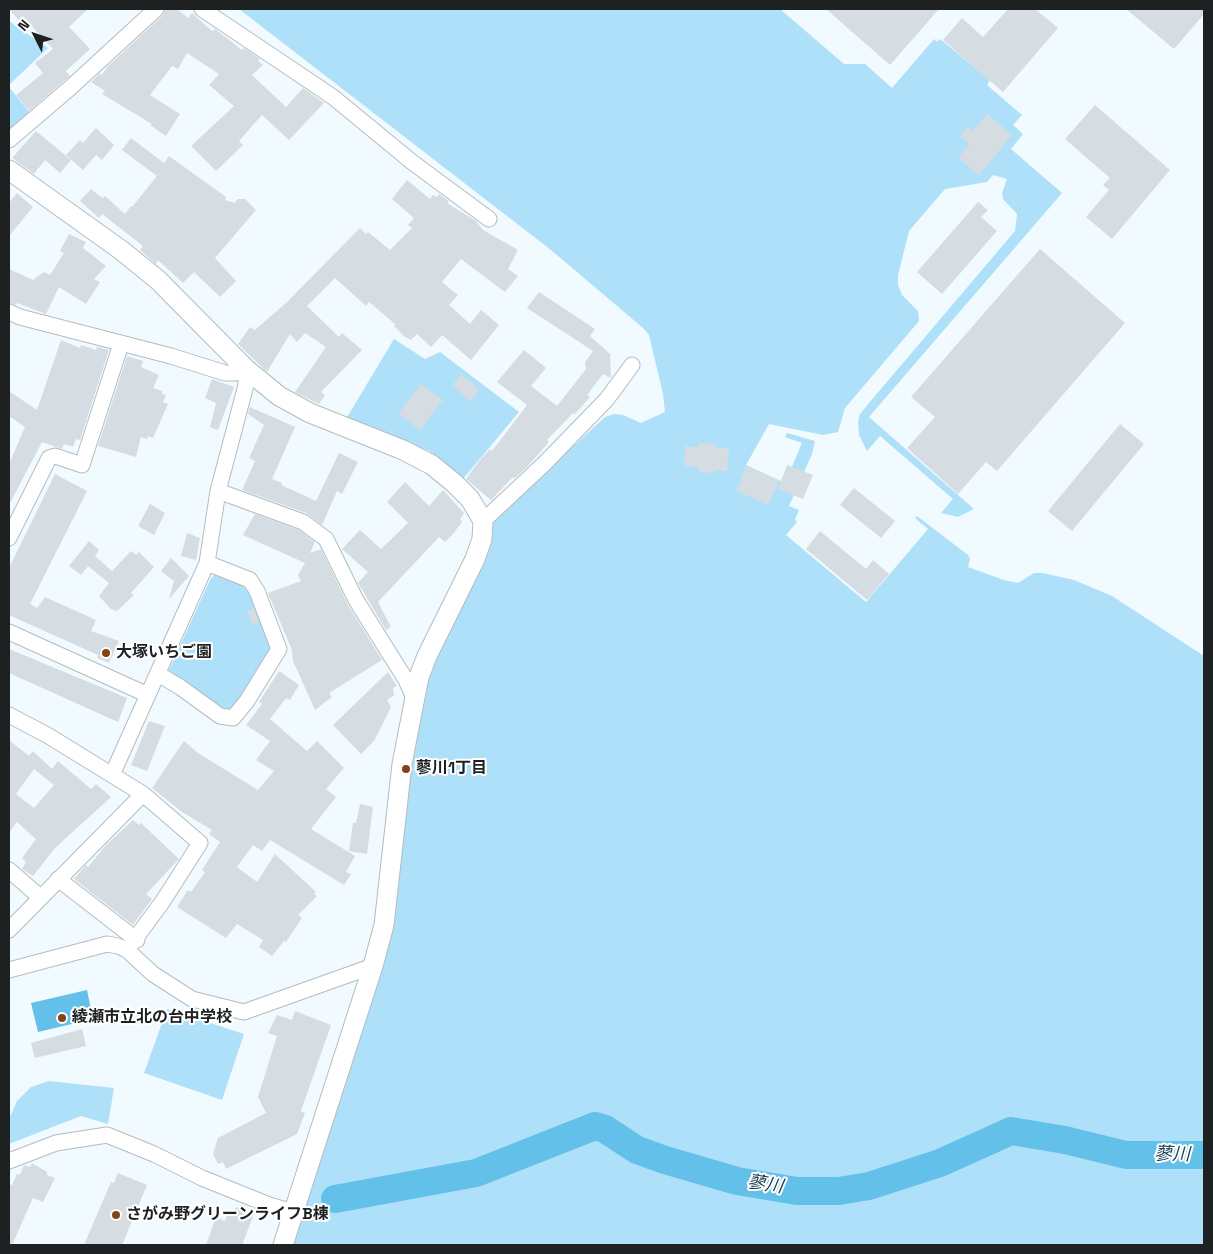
<!DOCTYPE html>
<meta charset="utf-8">
<style>
body{margin:0}
#map{position:relative;width:1213px;height:1254px;overflow:hidden;background:#f1fafe;font-family:"Space Grotesk",sans-serif}
canvas{display:block}
.frame{position:absolute;inset:0;border:10px solid #1e2122;pointer-events:none}
.north{position:absolute;left:10px;top:10px;width:50px;height:50px;-webkit-text-stroke:4px #fff;paint-order:stroke;rotate:311deg;font-size:14px;font-weight:700;line-height:20px;text-align:center;color:#1e2122}
.north::after{content:'';display:block;margin:auto;width:18px;height:22px;background:#1e2122;clip-path:polygon(50% 0,100% 100%,50% 72%,0 100%)}
</style>
<div id="map">
<canvas width="1213" height="1254"></canvas>
<div class="frame"></div>
<div class="north">N</div>
</div>
<script>
const ctx = document.querySelector('canvas').getContext('2d');
ctx.lineJoin = 'round';
function paint(path, color) { ctx.fillStyle = color; ctx.fill(path, 'evenodd'); }
const shape = rows => new Path2D(rows.map(r => 'M' + r).join(''));
function trace(path, color, width, dash) { ctx.strokeStyle = color; ctx.lineWidth = width; ctx.lineCap = dash ? 'butt' : 'round'; ctx.setLineDash(dash || []); ctx.stroke(path); }
function write(font, color, halo, rows, align = 'center') {
  ctx.font = font + ' "Space Grotesk","Noto Sans JP",sans-serif'; ctx.lineWidth = 4; ctx.setLineDash([]); ctx.textBaseline = 'middle'; ctx.strokeStyle = halo; ctx.fillStyle = color; for (const [text, x, y, turn = 0] of rows) {
    ctx.save(); ctx.translate(x, y); ctx.rotate((+turn || 0) * Math.PI / 180); ctx.textAlign = isNaN(turn) ? turn : align; if (halo) ctx.strokeText(text, 0, 0); ctx.fillText(text, 0, 0); ctx.restore();
  }
}
const green = shape([
 [239,9,780,9,844,64,865,64,892,88,934,39,937,42,940,39,990,80,987,85,1022,115,1013,125,1023,134,1011,149,1062,193,869,417,974,509,958,517,941,513,953,499,880,436,867,451,859,435,858,421,860,414,869,403,1015,231,1017,214,1003,199,1002,193,1007,179,993,175,987,182,945,189,909,231,898,275,898,285,902,295,918,311,919,321,845,408,838,432,823,435,769,424,746,465,785,483,802,443,785,437,787,433,815,441,812,454,789,506,799,510,795,520,797,522,786,535,866,602,928,529,915,518,917,516,968,555,970,559,968,567,1004,580,1018,583,1034,573,1043,573,1074,580,1112,596,1204,656,1204,1245,292,1245,394,910,419,710,433,661,487,549,493,533,493,520,605,417,614,414,623,415,641,423,665,412,663,394,649,335,643,328,551,250],
 [9,21,48,48,9,85],
 [9,87,30,113,9,132],
 [394,339,425,359,440,352,519,412,463,479,429,451,346,419],
 [216,573,239,584,246,589,251,597,270,643,270,653,233,709,227,712,171,675,169,670,210,580],
 [167,1009,244,1034,222,1100,144,1073],
 [49,1081,114,1088,108,1124,81,1116,9,1144,9,1119,17,1101,31,1087]
]);
const water = shape([
 [87,990,93,1019,38,1032,31,1003]
]);
const river = shape([
 [335,1199,476,1173,595,1126,605,1129,637,1150,665,1160,737,1181,797,1191,839,1191,869,1186,940,1163,1011,1131,1065,1140,1126,1155,1204,1155]
]);
const building = shape([
 [9,9,88,9,69,27,90,49,66,71,70,76,29,111,16,95,43,73,35,63,53,49,28,22,24,26],
 [165,9,177,9,188,18,192,13,212,31,215,29,242,50,244,48,260,59,258,61,263,65,252,75,286,107,303,88,324,103,289,140,262,115,239,141,243,145,216,171,191,146,234,106,209,85,219,74,187,53,178,69,172,66,150,95,180,114,166,136,150,125,152,124,102,94,105,91,91,82,100,73,102,75,107,67,162,16],
 [826,9,939,9,890,65],
 [1008,9,1035,9,1058,28,1003,92,943,40,962,18,983,37],
 [1126,9,1204,9,1204,14,1174,49],
 [1095,105,1170,170,1112,239,1086,217,1109,190,1103,185,1110,178,1065,139],
 [987,114,1012,135,979,176,958,158,969,144,960,136,968,126,973,131],
 [96,128,114,145,102,160,96,155,83,170,66,155,80,140,83,143],
 [36,131,71,160,60,173,45,160,34,174,12,158],
 [131,138,164,163,169,156,226,197,225,200,234,203,238,199,245,199,256,210,215,258,236,281,220,297,194,272,183,283,158,260,156,264,140,250,143,246,102,214,99,218,80,201,91,189,102,198,105,196,125,214,131,206,132,207,157,176,122,150],
 [407,180,430,199,433,195,437,197,439,194,449,201,447,203,476,221,483,230,518,250,508,269,518,276,505,292,461,259,442,282,458,295,449,305,470,324,481,310,499,325,471,360,442,335,431,347,417,334,411,340,405,337,394,326,395,324,369,302,366,306,335,278,307,306,339,337,342,333,362,350,321,392,325,395,319,404,295,392,326,347,305,333,297,342,290,334,267,372,238,344,250,327,255,330,287,302,360,228,366,234,368,232,390,250,412,228,408,225,414,218,392,199],
 [17,193,33,207,9,236,9,203],
 [978,202,988,210,981,217,997,231,942,294,917,272],
 [69,234,86,242,83,248,106,266,94,279,100,282,86,304,59,287,46,314,17,303,16,305,9,303,9,269,33,280,44,272,50,275,64,253,60,251],
 [1040,249,1125,323,997,471,986,462,958,494,907,448,935,417,911,397],
 [539,292,595,329,590,336,610,354,611,378,603,374,587,395,590,397,575,414,573,413,547,440,549,442,528,466,515,478,513,477,491,500,466,479,479,461,490,449,492,451,527,405,497,382,524,350,546,368,531,386,557,406,586,369,585,362,593,351,527,308],
 [61,340,80,348,81,345,96,350,97,347,109,350,80,440,76,439,73,447,64,444,62,449,42,442,9,505,9,464,25,427,9,416,9,391,37,410],
 [127,356,143,361,141,367,159,375,153,388,162,391,162,394,166,395,163,402,168,404,153,438,148,436,147,439,141,437,136,457,98,446],
 [462,374,480,390,470,401,452,385],
 [212,379,234,387,218,430,210,427,216,403,205,398],
 [421,384,443,400,420,430,398,414],
 [250,407,295,427,272,479,282,483,281,485,316,501,339,453,358,462,342,494,337,491,322,525,306,513,242,490,255,461,249,458,264,425,248,414],
 [1120,424,1144,444,1072,531,1048,511],
 [699,443,716,444,716,448,729,448,727,471,715,470,714,473,699,472,699,467,684,466,685,446,699,447],
 [746,465,779,481,768,505,737,491],
 [787,465,813,475,803,499,778,489],
 [55,474,87,491,30,604,37,608,45,597,96,620,91,631,119,641,109,663,97,658,98,655,9,615,9,568],
 [405,482,429,506,443,490,464,513,460,519,462,522,453,534,445,542,439,537,378,602,391,627,386,630,358,583,368,572,342,549,360,530,381,549,408,523,387,502],
 [854,488,895,521,881,538,840,505],
 [150,504,165,513,154,535,138,526],
 [255,514,299,530,315,542,310,553,321,549,348,605,382,660,329,693,332,697,315,710,293,661,292,650,268,593,301,581,298,575,305,563,243,535],
 [820,531,866,569,873,560,889,574,867,600,806,549],
 [187,533,200,538,196,560,181,556],
 [89,541,99,550,95,556,112,571,131,551,136,555,139,552,154,567,131,593,134,595,117,611,111,609,99,596,109,583,88,566,81,575,69,566],
 [171,558,189,576,169,599,174,581,161,571],
 [254,608,259,623,253,625,247,611],
 [9,649,127,698,118,722,9,673],
 [279,671,299,685,290,700,286,698,270,719,307,751,317,741,344,768,326,789,336,797,311,829,355,856,346,872,351,874,344,885,270,840,262,851,253,845,237,867,257,882,275,854,316,892,314,894,317,896,298,915,302,918,286,942,284,941,272,956,259,947,263,940,237,924,226,938,177,907,188,890,191,892,205,872,202,870,220,842,209,834,212,830,182,812,152,788,184,741,198,753,258,790,274,771,256,760,270,741,246,725,262,704,259,702],
 [388,672,397,686,393,688,394,695,387,700,391,707,374,741,361,754,333,725],
 [149,721,165,726,147,771,131,765],
 [9,740,29,756,33,751,52,769,58,761,91,789,96,784,111,797,55,848,33,876,22,869,26,862,22,858,36,839,17,822,9,833],
 [34,769,54,785,34,808,16,794],
 [360,804,373,807,367,854,349,851,353,823,356,823],
 [133,820,139,825,141,823,179,859,146,894,152,899,133,925,74,879,86,865,88,867,106,845],
 [295,1011,331,1025,301,1111,305,1113,297,1134,226,1169,223,1162,218,1164,213,1154,218,1138,266,1113,258,1097,277,1036,268,1033,277,1015,292,1020],
 [82,1029,86,1046,35,1058,31,1043],
 [32,1163,47,1172,47,1175,55,1178,43,1202,33,1198,12,1245,9,1245,9,1184,12,1185,17,1174,20,1175,24,1165,30,1167],
 [118,1173,147,1185,122,1245,84,1245,111,1182,114,1183],
 [236,1207,254,1214,242,1245,206,1245,216,1217,225,1221,228,1211,233,1213]
]);
const minor = shape([
 [202,9,333,97,412,162,489,219],
 [9,140,70,88,156,9],
 [9,312,20,317,171,356,225,373,235,373,246,369,246,385,218,491,207,563,112,775],
 [218,491,303,522,326,539,356,600,406,680,414,698],
 [483,521,544,464,607,399,632,365],
 [9,538,49,458,55,456,82,465,121,344],
 [9,632,148,695],
 [158,674,180,687,220,716,233,718,247,701,279,649,257,591,250,580,207,563],
 [9,715,47,735,143,794,200,843,163,901,127,950],
 [9,870,40,897],
 [58,879,137,940],
 [9,930,143,794],
 [9,970,107,944,118,946,127,950,153,974,192,999,244,1012,373,966],
 [9,1161,56,1143,107,1135,154,1154,202,1178,269,1205,293,1212]
]);
const tertiary = shape([
 [9,170,121,250,158,280,246,369,279,396,310,413,403,450,432,465,454,483,470,499,483,521,482,539,475,559,427,656,419,677,402,764,384,925,373,966,283,1245]
]);
const markers = [
 [106,653,5,"#864217"],
 [406,769,5,"#864217"],
 [62,1018,5,"#864217"],
 [116,1215,5,"#864217"]
];
const poiNames = [
 ["大塚いちご園",116,653],
 ["蓼川1丁目",416,769],
 ["綾瀬市立北の台中学校",72,1018],
 ["さがみ野グリーンライフB棟",126,1215]
];
const waterNames = [
 ["蓼川",1172,1155,1],
 ["蓼川",765,1185,9]
];
paint(green, '#aee0f9');
paint(water, '#62c0e9');
trace(river, '#62c0e9', 28);
paint(building, '#d5dde2');
trace(minor, '#b4bcc0', 17);
trace(tertiary, '#b4bcc0', 21);
trace(minor, '#fff', 15);
trace(tertiary, '#fff', 19);
for (const [x, y, r, color] of markers) { const dot = new Path2D(); dot.arc(x, y, r, 0, 2 * Math.PI); ctx.fillStyle = color; ctx.fill(dot); trace(dot, '#fff', 2); }
write('bold 16px', '#1e2122', '#fff', poiNames, 'left');
write('italic 18px', '#163f51', '#fff', waterNames);
</script>
